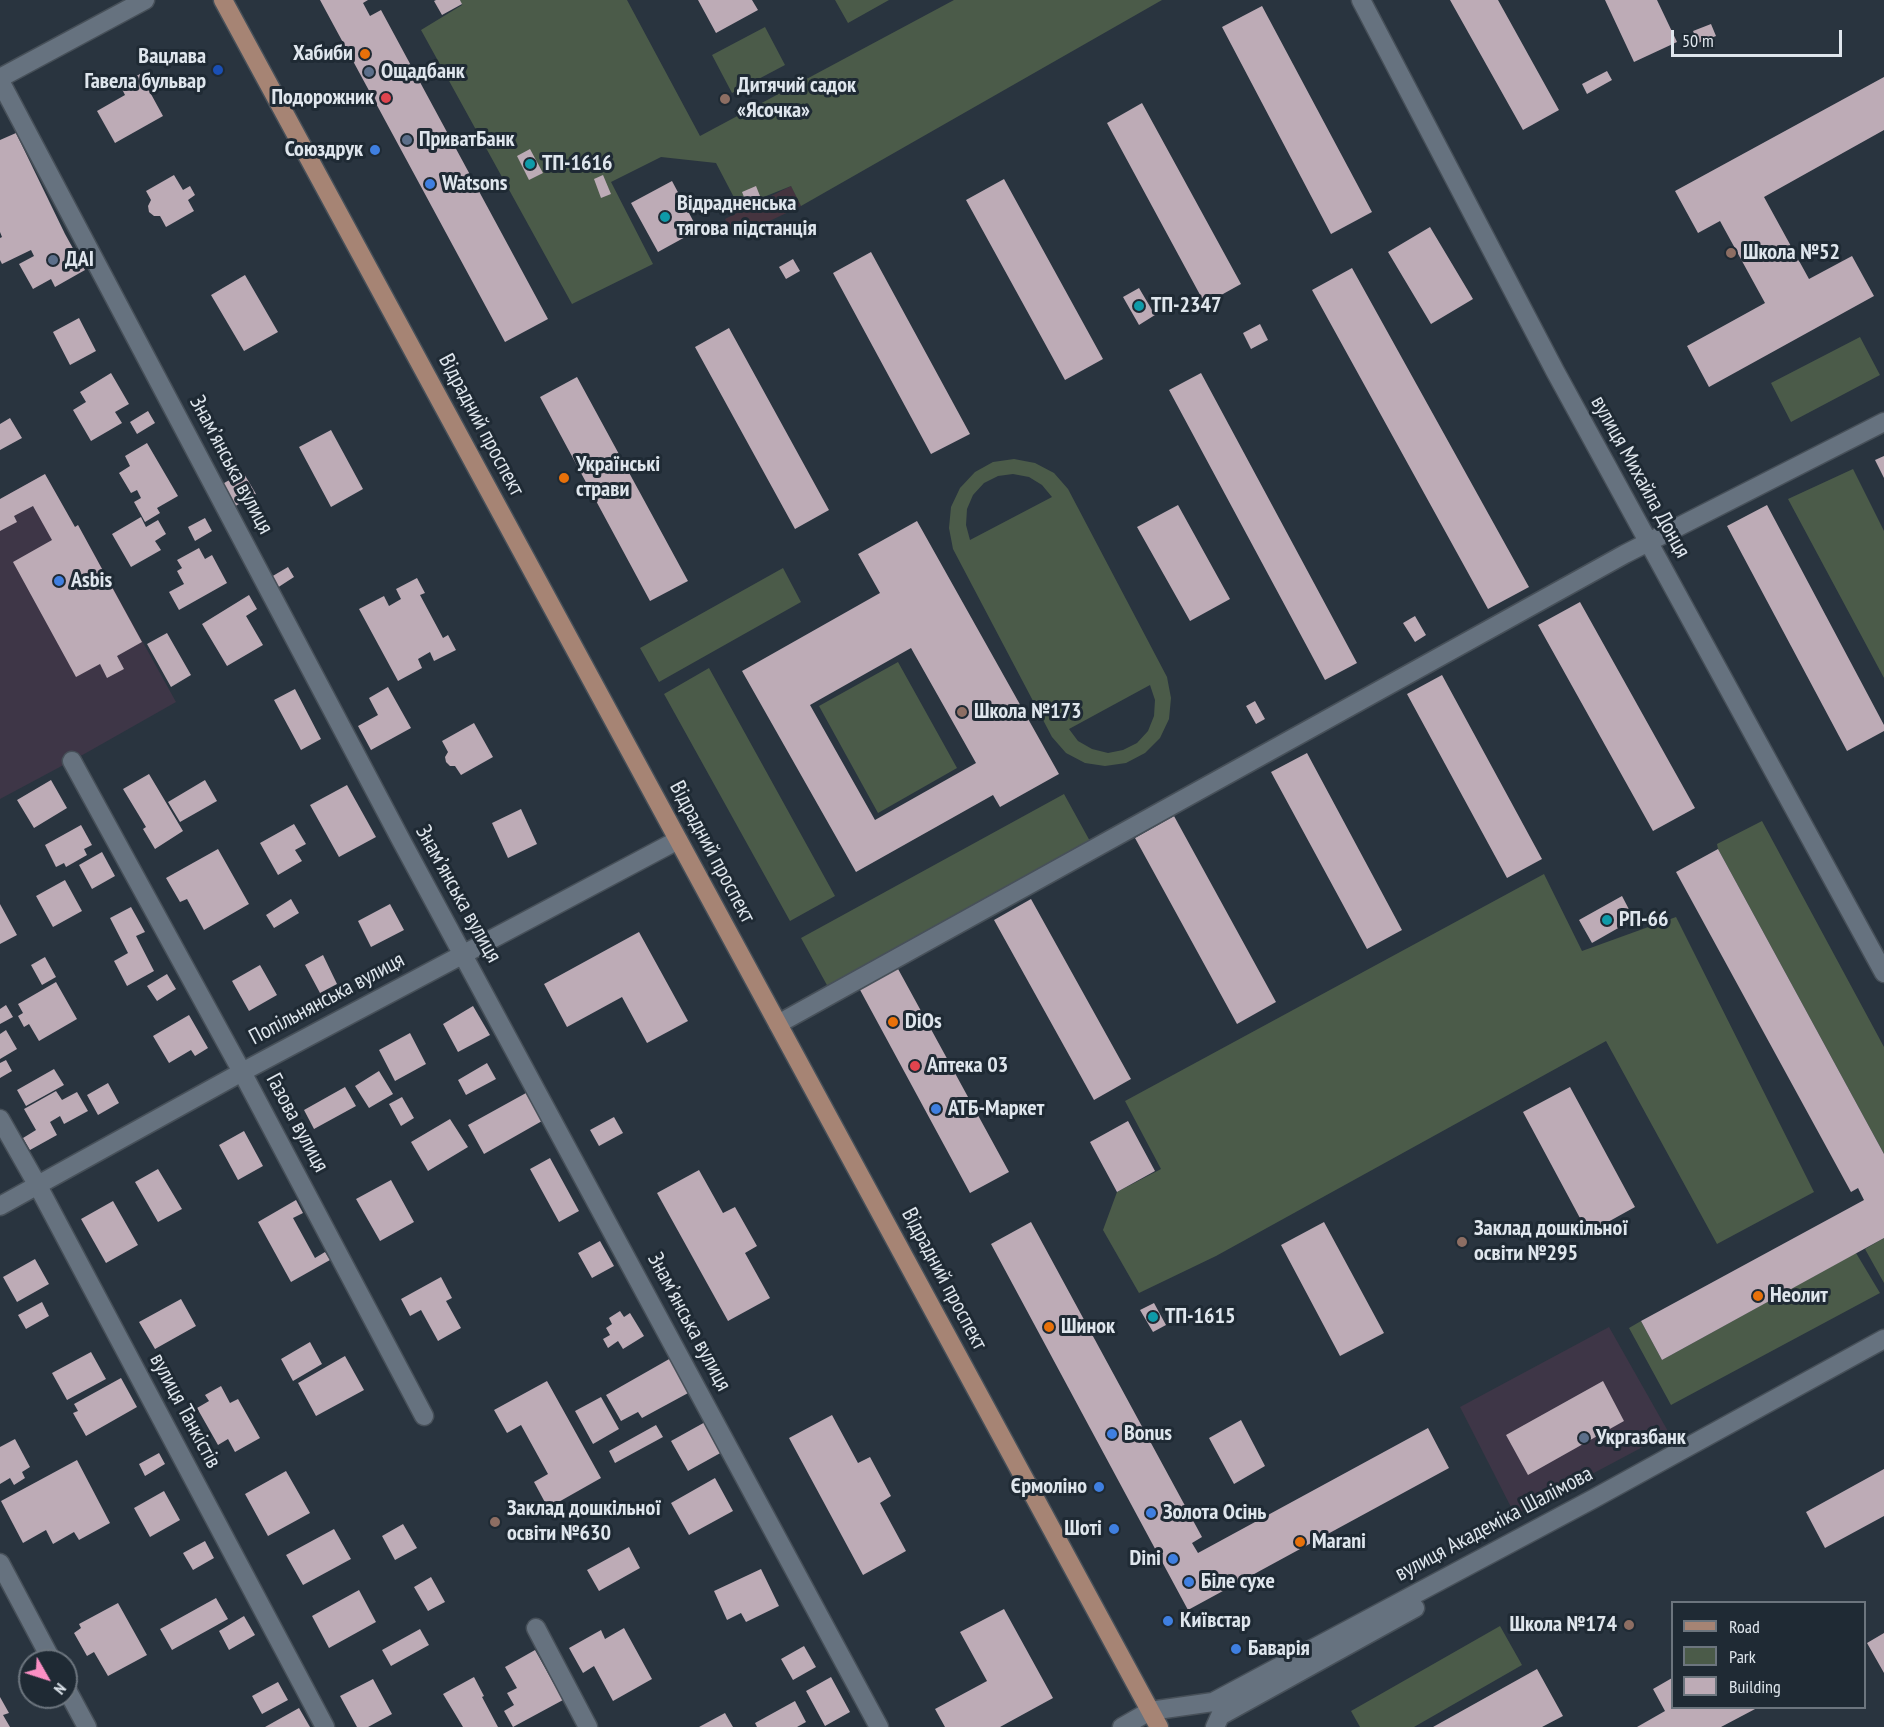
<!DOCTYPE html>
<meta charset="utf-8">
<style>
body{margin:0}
#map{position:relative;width:1884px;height:1727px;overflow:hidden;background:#29343f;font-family:"PT Sans Narrow",sans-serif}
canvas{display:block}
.legend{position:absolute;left:1671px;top:1601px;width:195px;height:108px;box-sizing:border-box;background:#1f2a34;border:2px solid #6c757e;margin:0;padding:8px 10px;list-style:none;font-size:18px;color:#dfe6ed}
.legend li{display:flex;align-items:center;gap:12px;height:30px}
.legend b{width:30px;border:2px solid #6c757e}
.north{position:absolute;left:18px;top:1649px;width:60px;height:60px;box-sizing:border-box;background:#1f2a34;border:2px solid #6c757e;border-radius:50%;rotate:129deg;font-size:16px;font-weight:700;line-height:24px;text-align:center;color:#dfe6ed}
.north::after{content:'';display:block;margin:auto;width:21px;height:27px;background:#fb8fc4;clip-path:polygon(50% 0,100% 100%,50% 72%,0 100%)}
.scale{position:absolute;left:1671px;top:30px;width:171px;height:27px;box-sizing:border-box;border:3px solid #dfe6ed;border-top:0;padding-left:8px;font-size:18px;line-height:21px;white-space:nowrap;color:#dfe6ed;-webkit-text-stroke:4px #1f2a34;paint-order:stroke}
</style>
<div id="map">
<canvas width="1884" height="1727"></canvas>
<ul class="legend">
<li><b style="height:8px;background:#a68474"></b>Road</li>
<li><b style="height:16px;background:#4b5b49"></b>Park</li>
<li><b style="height:16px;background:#bdabb6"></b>Building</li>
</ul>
<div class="north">N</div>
<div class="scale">50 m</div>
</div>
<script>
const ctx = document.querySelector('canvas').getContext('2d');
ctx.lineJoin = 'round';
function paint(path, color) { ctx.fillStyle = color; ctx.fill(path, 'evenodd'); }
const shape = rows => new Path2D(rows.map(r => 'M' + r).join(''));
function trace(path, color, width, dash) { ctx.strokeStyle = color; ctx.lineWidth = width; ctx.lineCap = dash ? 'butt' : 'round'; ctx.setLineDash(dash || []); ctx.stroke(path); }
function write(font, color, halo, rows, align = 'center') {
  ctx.font = font + ' "PT Sans Narrow",sans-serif'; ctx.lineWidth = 6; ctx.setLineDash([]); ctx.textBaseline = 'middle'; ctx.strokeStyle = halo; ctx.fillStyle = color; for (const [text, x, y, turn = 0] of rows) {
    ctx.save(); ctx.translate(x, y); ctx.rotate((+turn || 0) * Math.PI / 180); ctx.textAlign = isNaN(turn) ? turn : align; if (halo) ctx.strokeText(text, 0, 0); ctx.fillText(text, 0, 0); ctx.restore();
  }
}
const commercial = shape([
 [45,474,75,527,78,525,176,702,86,753,0,799,0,499],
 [1609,1327,1669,1433,1515,1515,1460,1407]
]);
const industrial = shape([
 [791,186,801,206,734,238,725,219]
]);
const green = shape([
 [460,0,627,0,700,136,954,0,1162,0,801,206,791,186,739,207,716,163,661,157,611,182,653,264,572,304,421,30,462,5],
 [835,0,889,0,848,23],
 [765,27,785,65,732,93,712,55],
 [1860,337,1880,375,1791,422,1771,383],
 [1014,459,1035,463,1054,473,1068,489,1167,677,1171,698,1169,719,1160,738,1145,753,1126,763,1105,766,1085,763,1066,753,1052,737,953,549,949,528,951,507,960,488,975,472,993,462],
 [1013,474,1029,477,1042,485,1052,497,970,540,966,525,967,509,973,495,984,483,998,476],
 [1150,685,1155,700,1154,716,1148,731,1137,743,1123,750,1108,753,1092,749,1078,741,1069,729],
 [1853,469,1884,531,1884,678,1788,499],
 [783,568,801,602,659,682,640,648],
 [898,662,957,768,878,813,819,706],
 [709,668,835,896,790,921,664,694],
 [1064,794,1091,843,828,987,801,938],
 [1762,821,1884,1047,1884,1154,1718,849,1717,844],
 [1544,874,1582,951,1676,917,1814,1192,1717,1244,1606,1041,1216,1256,1139,1293,1103,1230,1117,1192,1161,1169,1125,1101],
 [1884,1238,1884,1283,1865,1249],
 [1856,1253,1880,1293,1671,1405,1629,1328,1641,1321,1662,1360],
 [1500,1626,1522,1665,1414,1727,1360,1727,1351,1711]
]);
const building = shape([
 [320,0,368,0,363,3,370,16,381,10,548,319,505,342],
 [436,0,460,0,462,4,442,15,434,1],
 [698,0,752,0,758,10,716,33],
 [1450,0,1498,0,1559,110,1523,130],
 [1605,0,1657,0,1677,42,1634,62],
 [1262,6,1372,212,1331,234,1222,27],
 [1711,24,1716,36,1698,43,1693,31],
 [1607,71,1612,80,1587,94,1582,84],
 [140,74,163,116,115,143,97,111,125,95,120,85],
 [1884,77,1884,130,1764,197,1809,279,1852,256,1874,296,1709,387,1687,346,1765,303,1720,221,1698,233,1675,191],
 [1142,103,1241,284,1205,304,1107,123],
 [16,133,65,234,85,270,55,287,51,279,33,289,19,264,34,256,31,250,2,264,0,260,0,238,2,237,0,232,0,140],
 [530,149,543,173,529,180,517,156],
 [174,175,183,190,190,186,195,195,188,200,194,211,166,227,160,216,154,216,149,212,148,206,151,200,146,191],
 [603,175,611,194,601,198,594,179],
 [1004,179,1103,359,1065,380,966,200],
 [672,181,698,230,658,252,631,203],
 [756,186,760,196,746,202,742,192],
 [1430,227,1473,299,1431,324,1388,252],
 [871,252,970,434,931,454,833,273],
 [793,259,800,271,786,279,779,267],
 [1352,268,1529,587,1488,609,1312,290],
 [245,275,278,332,244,351,211,295],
 [1139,288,1155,315,1139,325,1123,297],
 [79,318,96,351,70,365,53,332],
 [1260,324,1268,340,1251,349,1243,333],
 [729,328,829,510,795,529,695,347],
 [111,373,129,404,115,412,122,423,91,441,73,410,86,402,80,392],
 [1201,373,1357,663,1325,680,1169,390],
 [577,377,688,581,650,601,540,397],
 [148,411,155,423,137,434,130,422],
 [10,418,22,438,0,450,0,424],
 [331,430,363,489,331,507,299,447],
 [147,443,178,496,157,508,160,513,145,522,134,502,141,498,137,490,131,493,119,473,130,466,125,456],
 [1884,456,1884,478,1875,460],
 [243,472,256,494,232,508,219,486],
 [45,474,75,527,78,525,142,642,117,656,124,669,107,678,100,664,76,677,13,562,52,540,33,506,14,516,17,522,0,531,0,499],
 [1178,505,1230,599,1190,621,1137,527],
 [1767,505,1884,725,1884,731,1847,751,1727,526],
 [141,517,146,527,158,520,166,534,155,541,161,550,131,567,112,534],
 [205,518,212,531,195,541,188,527],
 [917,521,1059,774,1000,807,993,795,856,872,742,671,880,593,858,554],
 [911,648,976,763,875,820,810,705],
 [199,548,205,559,212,555,227,583,179,610,169,592,184,584,177,571,182,568,177,560],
 [288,567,294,577,277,588,271,577],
 [417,578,425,593,420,595,443,638,448,635,456,650,434,661,430,652,418,659,422,668,398,681,359,609,384,596,389,606,401,599,396,589],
 [249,595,257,609,246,616,263,645,227,666,202,624],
 [1580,602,1695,808,1653,831,1538,625],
 [1415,616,1426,635,1415,642,1403,623],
 [167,633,191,675,171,687,147,644],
 [1442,675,1542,859,1507,878,1407,694],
 [388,687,411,728,371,750,358,726,378,715,369,698],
 [295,689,321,739,301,750,274,700],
 [1255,701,1265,719,1256,724,1246,706],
 [474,723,493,757,461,775,455,766,450,766,446,762,445,757,448,752,442,741],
 [1307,753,1402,930,1367,949,1271,772],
 [149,774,183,831,155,849,143,829,146,827,123,789],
 [51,780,67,808,34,828,17,800],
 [205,780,217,801,180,822,168,802],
 [347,785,376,837,339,857,310,805],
 [521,809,537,844,508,858,492,823],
 [1174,816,1276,1002,1237,1024,1135,838],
 [294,824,306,844,295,850,302,861,278,875,260,843],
 [81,825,92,845,84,849,87,855,66,867,64,863,56,867,45,845],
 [218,849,249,904,204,930,187,899,180,902,166,878],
 [1718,849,1884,1154,1884,1238,1662,1360,1641,1321,1864,1200,1858,1188,1851,1192,1676,872],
 [102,852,115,876,92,889,79,865],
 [65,880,82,911,53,927,36,896],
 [1622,896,1634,919,1592,943,1579,920],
 [291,899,299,913,274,928,266,915],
 [1031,899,1131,1079,1094,1100,994,920],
 [0,904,17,935,0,944],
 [390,904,404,930,371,947,358,921],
 [131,907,145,932,136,936,154,971,127,986,114,961,128,953,110,918],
 [639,932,688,1021,647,1043,622,997,567,1027,544,984],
 [323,955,337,984,320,993,305,965],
 [45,957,56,977,42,985,31,965],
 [260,965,277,995,249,1011,232,981],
 [897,967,1009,1172,970,1193,859,988],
 [167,974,176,989,157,1001,147,986],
 [56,982,77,1019,39,1041,29,1024,24,1027,18,1016,23,1013,18,1004],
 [6,1005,13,1017,0,1024,0,1009],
 [473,1006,490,1035,458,1052,443,1024],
 [189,1015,208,1048,195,1056,191,1050,169,1063,153,1036],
 [6,1030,17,1049,0,1059,0,1034],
 [410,1033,426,1064,395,1081,379,1050],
 [6,1060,12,1071,0,1078,0,1063],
 [487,1063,496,1079,466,1095,458,1080],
 [54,1069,64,1085,26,1106,17,1090],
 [379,1071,393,1094,369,1108,355,1086],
 [108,1083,119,1103,98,1115,87,1095],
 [345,1087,356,1106,314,1129,304,1110],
 [1570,1087,1635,1207,1588,1233,1523,1112],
 [56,1091,62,1100,77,1092,88,1111,64,1124,60,1116,50,1122,57,1135,30,1150,23,1138,36,1130,24,1109],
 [526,1093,542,1121,484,1154,468,1125],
 [402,1097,414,1118,401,1126,389,1104],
 [614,1117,623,1133,599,1146,590,1130],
 [450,1119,468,1147,428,1171,411,1142],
 [1128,1121,1155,1171,1117,1192,1090,1142],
 [244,1131,263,1166,238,1180,219,1145],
 [550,1158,579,1211,559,1222,530,1169],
 [158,1169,182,1209,158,1222,135,1182],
 [699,1170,723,1213,735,1207,757,1246,745,1253,770,1298,728,1321,657,1193],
 [391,1180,414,1222,380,1241,356,1199],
 [296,1200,303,1213,293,1218,315,1258,325,1252,330,1260,291,1282,258,1222],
 [113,1201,138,1245,106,1263,81,1219],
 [1031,1222,1202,1537,1192,1543,1198,1553,1428,1428,1449,1468,1188,1610,991,1244],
 [1324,1222,1384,1333,1340,1356,1281,1245],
 [600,1241,614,1266,592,1278,578,1253],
 [35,1259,49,1284,17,1302,3,1277],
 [441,1277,452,1298,446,1301,461,1328,438,1341,421,1310,410,1316,401,1299],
 [181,1299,196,1326,155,1349,139,1322],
 [42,1302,49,1316,26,1329,18,1315],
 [1154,1303,1166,1325,1153,1332,1140,1310],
 [620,1311,624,1317,630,1313,644,1336,623,1349,618,1341,608,1348,603,1339,610,1335,606,1328,612,1324,609,1318],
 [310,1342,322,1364,293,1381,281,1359],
 [91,1352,106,1379,67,1400,52,1373],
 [345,1356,364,1390,316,1416,298,1383],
 [671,1358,690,1392,642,1418,638,1412,621,1421,606,1395],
 [121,1378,137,1407,86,1436,73,1413,78,1411,74,1404],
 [547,1381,601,1478,548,1508,534,1482,548,1474,521,1425,507,1433,494,1410],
 [1603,1381,1624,1421,1528,1475,1506,1435],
 [221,1386,230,1403,238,1399,260,1438,235,1452,228,1439,218,1445,197,1408,209,1401,205,1395],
 [601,1397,619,1429,593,1444,575,1411],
 [832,1415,858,1463,870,1457,891,1496,880,1503,906,1551,863,1575,789,1438],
 [1241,1420,1265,1466,1234,1484,1209,1438],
 [707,1421,724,1451,688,1471,671,1441],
 [656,1425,663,1437,615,1463,609,1451],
 [15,1439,30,1467,22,1472,25,1478,14,1485,10,1478,0,1484,0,1447],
 [159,1453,165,1464,145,1476,139,1464],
 [77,1460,110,1523,79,1540,74,1532,53,1544,46,1530,23,1543,1,1501],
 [1884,1469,1884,1516,1825,1548,1806,1512],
 [286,1471,310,1513,268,1536,245,1494],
 [715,1478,733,1511,689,1535,671,1503],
 [164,1491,180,1520,150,1537,134,1508],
 [403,1524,417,1548,395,1560,382,1536],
 [334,1529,351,1559,303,1585,286,1555],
 [205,1541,214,1558,193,1570,183,1553],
 [629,1547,640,1568,599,1591,587,1570],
 [761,1569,779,1606,746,1622,741,1613,727,1620,714,1591],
 [431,1577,445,1602,428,1611,414,1587],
 [359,1590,376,1622,329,1648,312,1616],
 [216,1598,228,1619,172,1650,160,1629],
 [118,1603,147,1655,108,1676,94,1652,87,1656,74,1633,81,1628,79,1624],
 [1004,1609,1053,1698,1000,1727,945,1727,935,1709,987,1681,960,1632],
 [244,1616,255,1635,229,1650,219,1631],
 [624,1628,652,1679,613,1701,594,1666,583,1673,569,1648,601,1630,605,1639],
 [420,1629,429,1645,391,1666,382,1650],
 [1884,1633,1884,1673,1867,1643],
 [804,1646,816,1667,793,1680,781,1659],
 [535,1650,563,1700,513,1727,504,1711,514,1705,507,1693,517,1688,505,1667],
 [1537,1669,1563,1716,1542,1727,1433,1727],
 [474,1677,484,1696,482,1697,498,1727,463,1727,443,1694],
 [831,1677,850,1712,825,1726,806,1691],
 [1672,1678,1672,1708,1757,1708,1721,1727,1637,1727,1665,1711,1653,1689],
 [373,1679,392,1714,368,1727,357,1727,340,1696],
 [278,1682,288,1700,262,1714,252,1696],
 [0,1697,9,1713,3,1715,10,1727,0,1727],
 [795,1701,806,1722,797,1727,757,1727,755,1723],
 [299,1708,310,1727,265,1727],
 [725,1713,733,1727,699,1727]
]);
const minor = shape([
 [1361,0,1555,371,1884,973],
 [0,78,145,0],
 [0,81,401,840,879,1727],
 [72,761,242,1072,424,1416],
 [778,1024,1625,554,1884,422],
 [0,1119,38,1186,325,1727],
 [0,1206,242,1072,678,840],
 [0,1563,52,1661],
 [536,1628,588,1727],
 [66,1688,87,1727],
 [1122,1727,1150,1711,1213,1702,1593,1499,1884,1339],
 [1215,1727,1220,1716,1415,1608]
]);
const major = shape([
 [223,0,1159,1727]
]);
const markers = [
 [365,54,6,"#e8710a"],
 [218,70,6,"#1a4fb4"],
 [369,72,6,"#5c6f8a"],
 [386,98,6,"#e0444e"],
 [725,99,6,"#8d6e63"],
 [407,140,6,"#5c6f8a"],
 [375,150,6,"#3f7fe0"],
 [530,164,6,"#0f9aa8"],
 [430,184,6,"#3f7fe0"],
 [665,217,6,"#0f9aa8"],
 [1731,253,6,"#8d6e63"],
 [53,260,6,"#5c6f8a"],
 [1139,306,6,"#0f9aa8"],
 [564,478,6,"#e8710a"],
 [59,581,6,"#3f7fe0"],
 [962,712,6,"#8d6e63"],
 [1607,920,6,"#0f9aa8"],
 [893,1022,6,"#e8710a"],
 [915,1066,6,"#e0444e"],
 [936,1109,6,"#3f7fe0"],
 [1462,1242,6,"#8d6e63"],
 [1758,1296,6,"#e8710a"],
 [1153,1317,6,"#0f9aa8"],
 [1049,1327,6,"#e8710a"],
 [1112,1434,6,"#3f7fe0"],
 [1584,1438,6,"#5c6f8a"],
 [1099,1487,6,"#3f7fe0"],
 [1151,1513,6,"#3f7fe0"],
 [495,1522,6,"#8d6e63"],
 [1114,1529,6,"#3f7fe0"],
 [1300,1542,6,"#e8710a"],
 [1173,1559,6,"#3f7fe0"],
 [1189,1582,6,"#3f7fe0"],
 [1168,1621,6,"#3f7fe0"],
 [1629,1625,6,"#8d6e63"],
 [1236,1649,6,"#3f7fe0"]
];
const poiNames = [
 ["Хабиби",353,54,"right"],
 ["Вацлава",206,57,"right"],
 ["Гавела бульвар",206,82,"right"],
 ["Ощадбанк",381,72],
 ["Дитячий садок",737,86],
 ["«Ясочка»",737,111],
 ["Подорожник",374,98,"right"],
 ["ПриватБанк",419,140],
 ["Союздрук",363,150,"right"],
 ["ТП-1616",542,164],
 ["Watsons",442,184],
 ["Відрадненська",677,204],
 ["тягова підстанція",677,229],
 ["Школа №52",1743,253],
 ["ДАІ",65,260],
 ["ТП-2347",1151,306],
 ["Українські",576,465],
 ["страви",576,490],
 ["Asbis",71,581],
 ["Школа №173",974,712],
 ["РП-66",1619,920],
 ["DiOs",905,1022],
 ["Аптека 03",927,1066],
 ["АТБ-Маркет",948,1109],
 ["Заклад дошкільної",1474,1229],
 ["освіти №295",1474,1254],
 ["Неолит",1770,1296],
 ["ТП-1615",1165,1317],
 ["Шинок",1061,1327],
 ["Bonus",1124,1434],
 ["Укргазбанк",1596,1438],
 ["Єрмоліно",1087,1487,"right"],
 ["Заклад дошкільної",507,1509],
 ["освіти №630",507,1534],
 ["Золота Осінь",1163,1513],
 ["Шоті",1102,1529,"right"],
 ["Marani",1312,1542],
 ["Dini",1161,1559,"right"],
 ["Біле сухе",1201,1582],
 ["Київстар",1180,1621],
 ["Школа №174",1617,1625,"right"],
 ["Баварія",1248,1649]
];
const streetNames = [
 ["Відрадний проспект",481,425,62],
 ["Знамʼянська вулиця",231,465,62],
 ["вулиця Михайла Донця",1640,477,61],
 ["Відрадний проспект",712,852,62],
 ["Знамʼянська вулиця",458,894,61],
 ["Попільнянська вулиця",327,999,-28],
 ["Газова вулиця",297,1123,62],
 ["Відрадний проспект",944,1279,62],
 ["Знамʼянська вулиця",689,1322,62],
 ["вулиця Танкістів",185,1411,62],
 ["вулиця Академіка Шалімова",1494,1524,-28]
];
paint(commercial, '#3e3647');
paint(industrial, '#45343f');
paint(green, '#4b5b49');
paint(building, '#bdabb6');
trace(minor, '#475059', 21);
trace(major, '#475059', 21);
trace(minor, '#66727f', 18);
trace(major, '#a68474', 18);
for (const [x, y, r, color] of markers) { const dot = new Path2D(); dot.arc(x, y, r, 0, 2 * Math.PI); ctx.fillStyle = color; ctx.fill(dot); trace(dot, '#1f2a34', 2); }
write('bold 22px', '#dfe6ed', '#1f2a34', poiNames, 'left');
write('22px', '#dfe6ed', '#1f2a34', streetNames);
</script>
